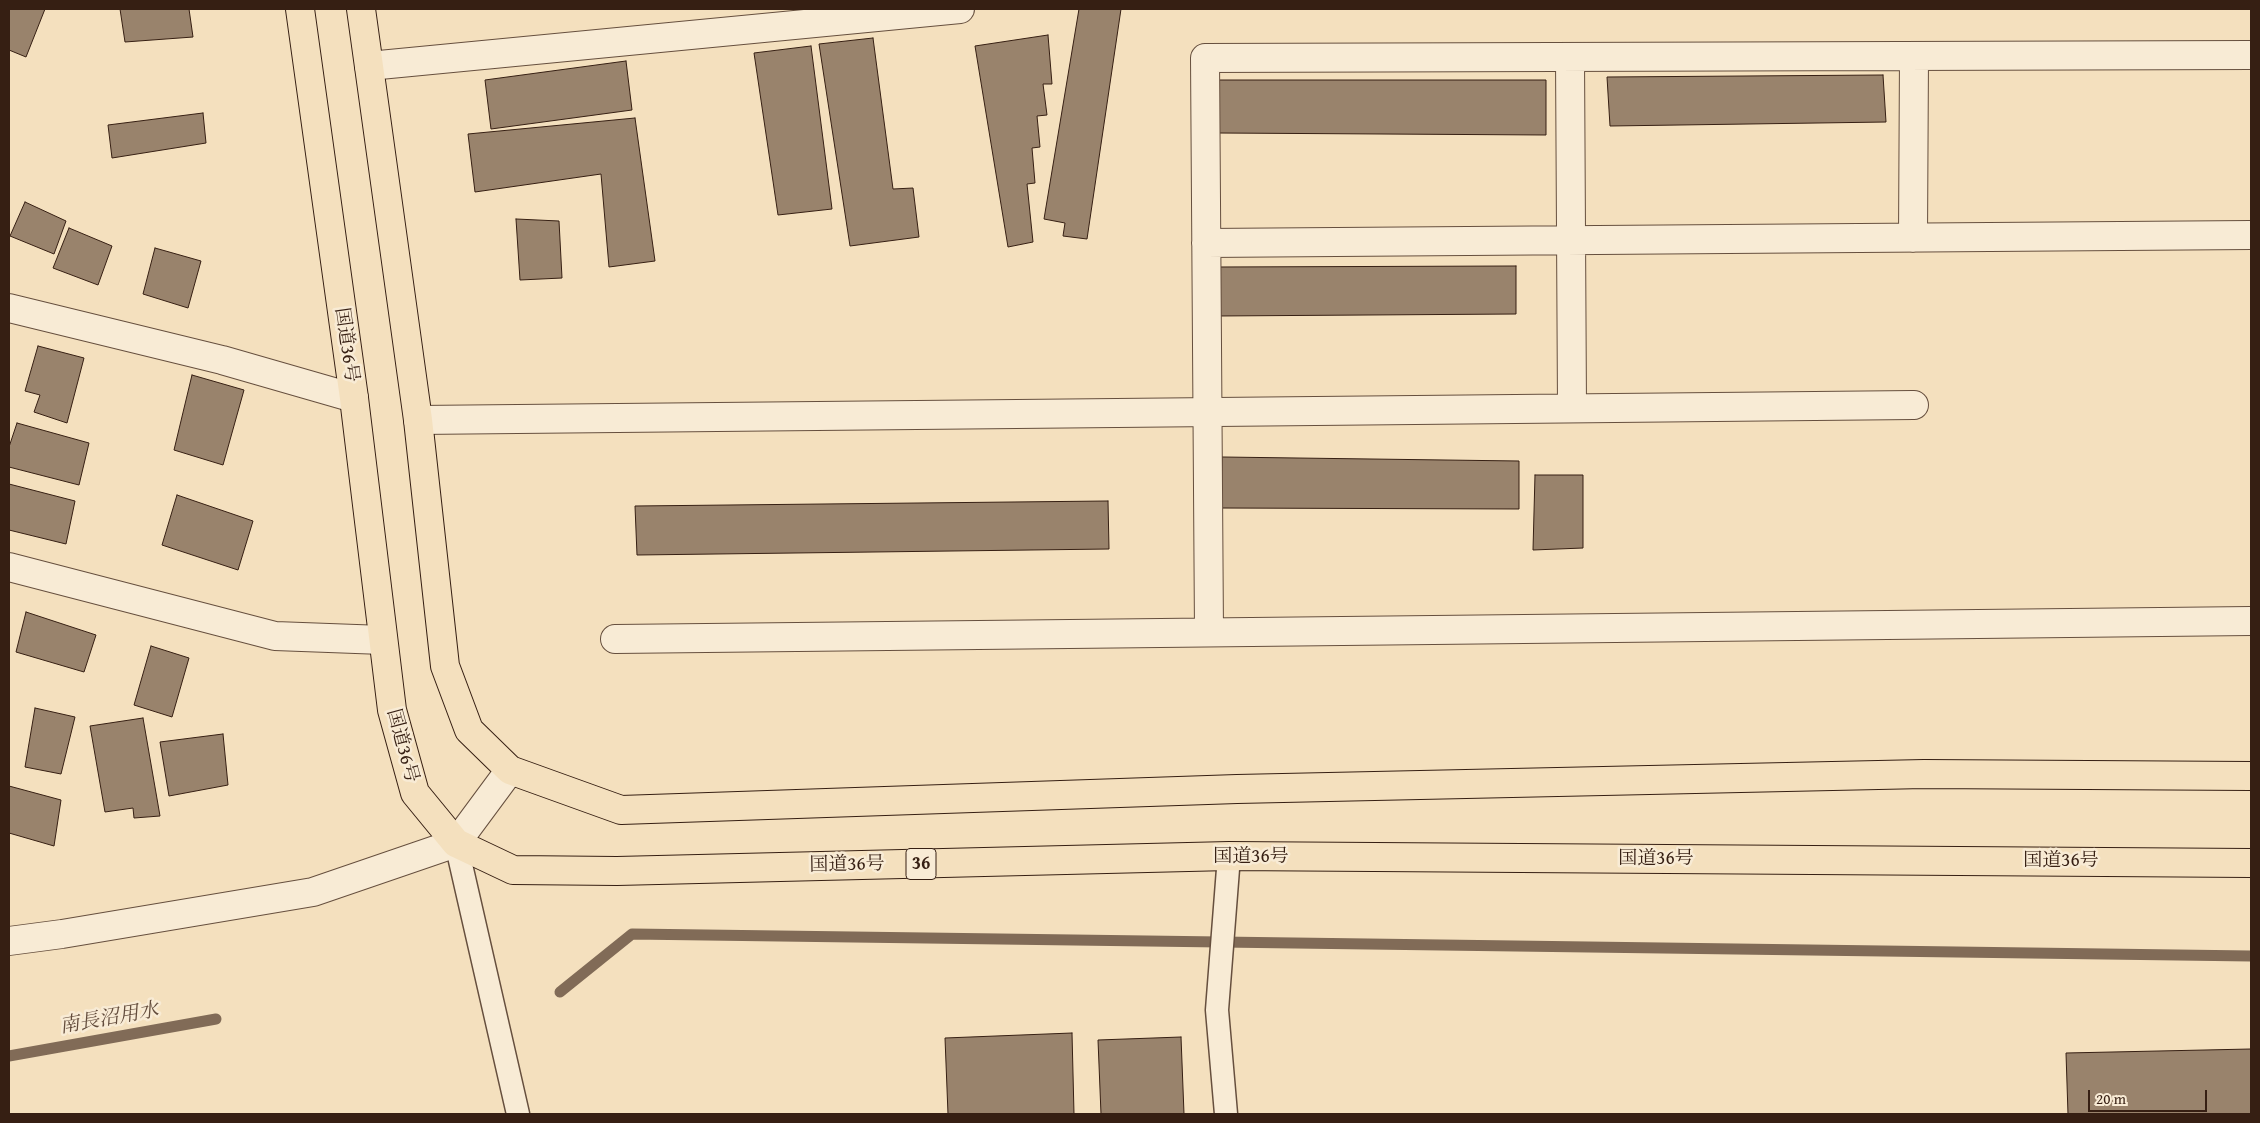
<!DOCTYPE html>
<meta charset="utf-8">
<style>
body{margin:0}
#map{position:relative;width:2260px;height:1123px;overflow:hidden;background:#f4e0be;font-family:"Gentium Book Plus",serif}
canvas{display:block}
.frame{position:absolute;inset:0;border:10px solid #361f13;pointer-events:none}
.scale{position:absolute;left:2088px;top:1090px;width:119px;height:22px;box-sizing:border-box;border:2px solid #361f13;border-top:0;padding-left:6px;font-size:15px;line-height:18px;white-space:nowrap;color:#361f13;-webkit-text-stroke:4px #f8ebd5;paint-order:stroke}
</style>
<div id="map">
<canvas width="2260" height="1123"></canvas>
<div class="frame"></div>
<div class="scale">20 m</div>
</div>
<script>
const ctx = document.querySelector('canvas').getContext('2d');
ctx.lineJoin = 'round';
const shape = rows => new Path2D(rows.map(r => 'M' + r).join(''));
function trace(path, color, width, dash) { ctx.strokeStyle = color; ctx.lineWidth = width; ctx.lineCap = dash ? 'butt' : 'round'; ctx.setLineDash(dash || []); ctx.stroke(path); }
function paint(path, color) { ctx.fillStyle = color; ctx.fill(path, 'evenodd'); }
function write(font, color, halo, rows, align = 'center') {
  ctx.font = font + ' "Gentium Book Plus","Noto Serif JP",serif'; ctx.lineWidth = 5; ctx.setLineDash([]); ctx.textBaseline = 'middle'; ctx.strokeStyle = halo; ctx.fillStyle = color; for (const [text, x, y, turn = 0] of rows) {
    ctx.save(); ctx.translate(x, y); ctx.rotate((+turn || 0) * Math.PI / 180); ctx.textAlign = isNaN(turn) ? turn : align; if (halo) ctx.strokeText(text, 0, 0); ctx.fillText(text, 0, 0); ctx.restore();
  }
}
const stream = shape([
 [560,992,632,934,2251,956],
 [9,1056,216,1019]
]);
const building = shape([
 [9,9,45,9,26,57,9,50,9,9],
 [120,9,189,9,193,37,125,42,120,9],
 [1079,9,1121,9,1087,239,1063,236,1065,223,1044,219,1079,9],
 [1048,35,1052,84,1043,84,1047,115,1037,116,1040,147,1032,148,1035,183,1027,184,1033,242,1008,247,975,46,1048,35],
 [873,38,893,189,913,188,919,237,850,246,819,44,873,38],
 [811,46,832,209,778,215,754,53,811,46],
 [626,61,632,110,491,129,485,80,626,61],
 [1883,75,1886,122,1610,126,1607,77,1883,75],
 [1218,80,1546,80,1546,135,1219,133,1218,80],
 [203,113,206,143,112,158,108,125,203,113],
 [635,118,655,261,609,267,601,174,475,192,468,134,635,118],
 [25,202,66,221,54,254,10,236,25,202],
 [516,219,559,221,562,278,520,280,516,219],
 [69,228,112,246,98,285,53,268,69,228],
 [155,248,201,261,188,308,143,294,155,248],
 [1516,266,1516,314,1217,316,1218,267,1516,266],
 [38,346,84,358,67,423,34,412,40,395,25,391,38,346],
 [192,375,244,390,223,465,174,450,192,375],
 [17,423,89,443,79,485,9,467,9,447,17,423],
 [1222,457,1519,461,1519,509,1221,508,1222,457],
 [1535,475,1583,475,1583,548,1533,550,1535,475],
 [9,484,75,501,66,544,9,530,9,484],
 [177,495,253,521,238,570,162,545,177,495],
 [1108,501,1109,549,637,555,635,506,1108,501],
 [26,612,96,635,84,672,16,652,26,612],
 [151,646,189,658,172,717,134,705,151,646],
 [35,708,75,717,61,774,25,767,35,708],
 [143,718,160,816,134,818,133,808,105,812,90,726,143,718],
 [223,734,228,785,169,796,160,742,223,734],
 [9,786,61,800,54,846,9,833,9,786],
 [1072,1033,1074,1114,948,1114,945,1038,1072,1033],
 [1181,1037,1184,1114,1101,1114,1098,1040,1181,1037],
 [2251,1049,2251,1114,2068,1114,2066,1053,2251,1049]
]);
const service = shape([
 [456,843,518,1114],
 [1226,1114,1217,1010,1229,856]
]);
const minor = shape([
 [1570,57,1572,407],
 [369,66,960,9],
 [1913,238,1914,56],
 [1206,243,2251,235],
 [9,308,222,360,354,398],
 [418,420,1914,405],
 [9,567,275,636,383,640],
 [1209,632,1205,58,2251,55],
 [615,639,2251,621]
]);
const tertiary = shape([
 [9,941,62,934,313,892,456,843,510,770]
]);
const trunk = shape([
 [300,9,354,398,392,710,415,793,456,843,513,870,617,871,1229,856,2251,863],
 [361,9,418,420,445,666,469,730,510,770,621,810,1237,789,1924,774,2251,776]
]);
const shields = [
 [921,864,30]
];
const shieldNames = [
 ["36",921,864]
];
const streetNames = [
 ["国道36号",346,345,82],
 ["国道36号",402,746,75],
 ["国道36号",1251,857],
 ["国道36号",1656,859],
 ["国道36号",2061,861],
 ["国道36号",847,865,-1]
];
const waterNames = [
 ["南長沼用水",109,1019,-10]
];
trace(stream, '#816b57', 11);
paint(building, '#99836c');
trace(building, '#361f13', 1);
trace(service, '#664f3e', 25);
trace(minor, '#664f3e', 30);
trace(tertiary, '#664f3e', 30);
trace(trunk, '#361f13', 30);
trace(service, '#f8ebd5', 22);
trace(minor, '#f8ebd5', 28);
trace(tertiary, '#f8ebd5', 28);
trace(trunk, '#f4e0be', 28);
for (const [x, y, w] of shields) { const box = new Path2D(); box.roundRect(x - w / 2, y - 15.5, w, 31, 4); ctx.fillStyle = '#f8ebd5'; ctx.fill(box); trace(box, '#361f13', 1); }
write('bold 18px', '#361f13', null, shieldNames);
write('19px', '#361f13', '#f8ebd5', streetNames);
write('italic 20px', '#624b3b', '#f8ebd5', waterNames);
</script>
